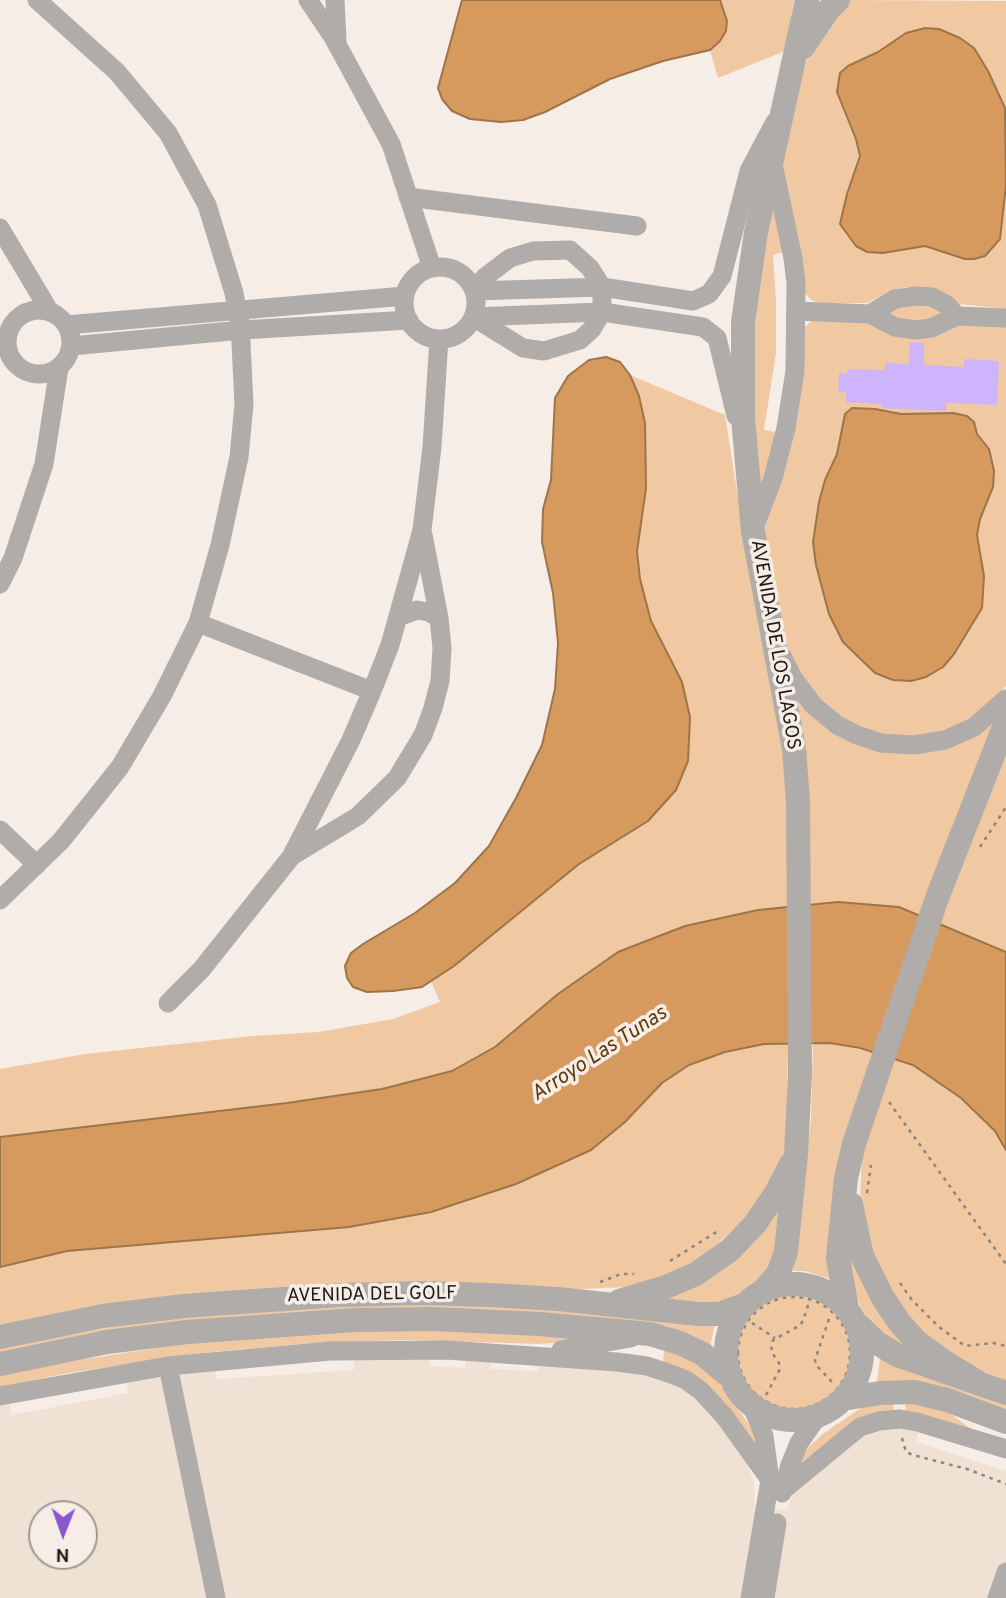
<!DOCTYPE html>
<style>
body{margin:0}
#map{position:relative;width:1006px;height:1598px;overflow:hidden;background:#f5ede6;font-family:Overpass,sans-serif}
canvas{display:block}
.north{position:absolute;left:28px;top:1500px;width:70px;height:70px;box-sizing:border-box;background:#f5ede6;border:2px solid #9f9993;border-radius:50%;rotate:181deg;font-size:19px;font-weight:700;line-height:28px;text-align:center;color:#1d1a17}
.north::after{content:'';display:block;margin:auto;width:24px;height:32px;background:#8c58d1;clip-path:polygon(50% 0,100% 100%,50% 72%,0 100%)}
</style>
<div id="map">
<canvas width="1006" height="1598"></canvas>
<div class="north">N</div>
</div>
<script>
const ctx = document.querySelector('canvas').getContext('2d');
ctx.lineJoin = 'round';
function paint(path, color) { ctx.fillStyle = color; ctx.fill(path, 'evenodd'); }
const shape = rows => new Path2D(rows.map(r => 'M' + r).join(''));
function trace(path, color, width, dash) { ctx.strokeStyle = color; ctx.lineWidth = width; ctx.lineCap = dash ? 'butt' : 'round'; ctx.setLineDash(dash || []); ctx.stroke(path); }
function write(font, color, halo, rows, align = 'center') {
  ctx.font = font + ' Overpass,sans-serif'; ctx.lineWidth = 7; ctx.setLineDash([]); ctx.textBaseline = 'middle'; ctx.strokeStyle = halo; ctx.fillStyle = color; for (const [text, x, y, turn = 0] of rows) {
    ctx.save(); ctx.translate(x, y); ctx.rotate((+turn || 0) * Math.PI / 180); ctx.textAlign = isNaN(turn) ? turn : align; if (halo) ctx.strokeText(text, 0, 0); ctx.fillText(text, 0, 0); ctx.restore();
  }
}
const built = shape([
 [430,1354,430,1366,465,1368,466,1355,491,1357,491,1369,538,1371,539,1360,585,1364,672,1380,700,1398,746,1462,753,1479,755,1491,754,1504,787,1511,794,1489,824,1460,879,1427,919,1430,916,1442,1006,1471,1006,1598,0,1598,0,1404,9,1402,12,1415,128,1393,126,1380,215,1367,216,1379,354,1370,354,1357],
 [42,1514,84,1514,84,1556,42,1556]
]);
const green = shape([
 [720,0,794,0,785,51,718,78,710,50,720,41,726,31,726,21],
 [845,0,1006,1,1006,309,959,304,924,287,907,287,891,291,867,303,820,303,813,301,802,291,782,179,783,133,810,50],
 [770,196,784,252,773,255,776,302,776,353,764,430,775,432,772,452,758,493,755,475,754,342,757,296],
 [926,303,944,314,933,322,891,319,888,308],
 [813,319,955,326,1006,324,1006,686,988,708,950,729,914,737,892,736,869,732,831,713,791,665,764,551,766,515,803,329],
 [630,375,725,415,746,548,783,749,789,807,787,907,758,910,685,926,618,952,558,994,495,1047,452,1071,382,1089,287,1103,0,1137,0,1069,85,1054,253,1036,319,1032,393,1019,440,1002,431,981,454,966,579,864,648,821,676,790,688,761,690,717,682,682,651,621,640,579,637,551,641,525,639,396],
 [792,695,863,746,995,721,922,917,811,905],
 [1006,740,1006,952,940,924],
 [813,1043,830,1043,875,1053,831,1279,805,1271,790,1271,811,1121],
 [764,1044,788,1044,786,1149,766,1194,750,1214,711,1250,679,1271,626,1287,579,1289,424,1284,0,1330,0,1267,67,1251,349,1227,431,1212,516,1184,591,1150,625,1122,662,1083,689,1065,725,1052],
 [894,1059,913,1065,961,1098,995,1131,1006,1150,1006,1382,982,1374,929,1343,906,1318,875,1263,860,1201,862,1151],
 [780,1194,780,1239,769,1269,755,1285,738,1296,706,1305,649,1298,675,1286],
 [852,1241,907,1337,902,1349,870,1322,861,1308,853,1288,849,1268],
 '734 1354a60 60 0 1 1 120 0a60 60 0 1 1-120 0Z',
 [440,1299,715,1324,710,1347,667,1326,548,1314,0,1356,0,1347,174,1316],
 [403,1328,599,1338,541,1344,404,1340,314,1343,211,1352,68,1373,0,1387,0,1375,66,1362,210,1340],
 [665,1344,710,1371,748,1423,764,1453,663,1361],
 [880,1358,1006,1400,1006,1411,877,1382],
 [905,1398,947,1411,979,1435,906,1413],
 [893,1399,894,1412,857,1421,804,1460,794,1470,798,1457,824,1433,864,1406]
]);
const water = shape([
 [462,0,720,0,727,21,726,31,720,41,710,50,663,61,610,79,545,112,523,120,501,122,470,119,452,111,442,99,438,88,462,0],
 [925,28,939,29,960,38,974,48,988,71,1005,108,1006,185,1000,239,985,256,974,259,965,259,925,246,883,253,867,252,856,246,840,224,847,194,860,156,856,139,837,92,840,73,848,66,878,52,906,33,925,28],
 [606,357,620,362,630,375,639,396,645,423,646,488,637,551,640,579,651,621,682,682,690,717,688,761,676,790,648,821,579,864,454,966,422,987,393,991,367,992,353,987,347,978,345,966,351,953,363,944,415,913,455,883,489,846,516,798,542,745,555,689,558,643,553,593,542,542,543,509,551,480,555,398,568,376,589,360,606,357],
 [852,408,875,409,901,414,953,413,967,416,974,422,977,434,989,449,994,471,993,487,980,519,977,535,984,576,982,608,954,654,943,667,926,677,911,681,893,680,875,673,843,642,829,614,816,565,813,542,819,502,825,480,837,454,845,414,852,408],
 [838,902,899,907,1006,952,1006,1150,995,1131,961,1098,913,1065,860,1048,830,1043,764,1044,725,1052,689,1065,662,1083,625,1122,591,1150,516,1184,431,1212,349,1227,67,1251,0,1267,0,1137,287,1103,382,1089,452,1071,495,1047,558,994,618,952,685,926,758,910,838,902]
]);
const building = shape([
 [910,342,924,343,924,365,964,367,964,359,999,361,997,405,946,403,946,411,881,408,882,404,846,402,846,392,838,392,839,373,847,374,847,369,885,370,885,363,909,364]
]);
const path = shape([
 [980,847,1006,807],
 [889,1102,1006,1264],
 [867,1193,871,1165],
 [670,1261,718,1231],
 [600,1282,621,1274,634,1274],
 [900,1283,912,1300,939,1327,965,1346,993,1343,1006,1346],
 '738 1353a56 56 0 1 1 112 0a56 56 0 1 1-112 0Z',
 [829,1319,815,1360,816,1365,833,1383],
 [752,1323,775,1338],
 [766,1395,780,1369,779,1363,771,1351,773,1340,799,1326,803,1321,814,1287],
 [902,1438,906,1452,913,1455,967,1469,1006,1484]
]);
const minor = shape([
 [308,0,333,37,391,144,432,268],
 [335,0,337,41],
 [408,197,637,226],
 [0,228,50,312],
 '404 303a36 36 0 1 1 72 0a36 36 0 1 1-72 0Z',
 [474,291,602,287,693,301,709,294,722,276,749,171,775,122],
 '7 342a32 32 0 1 1 64 0a32 32 0 1 1-64 0Z',
 [797,311,870,314,895,327,916,330,931,328,957,316,947,305,932,297,916,296,895,299,870,314],
 [957,316,1006,318],
 [473,317,602,312,703,327,717,338,736,416],
 [473,317,523,348,544,351,580,340,592,329,602,312,602,287,590,268,570,250,533,251,510,258,485,277,474,291],
 [66,325,405,296],
 [71,346,242,330,409,320],
 [754,528,773,478,786,428,795,371,796,283,793,258,773,164],
 [0,584,13,558,44,464,59,368],
 [398,617,417,610,429,612,439,618],
 [198,623,372,691],
 [782,656,793,678,813,705,837,725,857,735,881,743,914,745,945,740,974,727,1006,699],
 [0,830,37,865],
 [292,856,358,816,397,778,423,735,433,708,440,681,442,648,439,618,423,535],
 [0,900,61,841,120,767,162,696,198,623,220,545,239,457,244,404,240,323,234,293,207,205,168,133,117,72,37,0],
 [168,1003,201,970,291,857,351,740,372,691,390,645,422,530,432,447,439,339],
 [561,1350,631,1338],
 [168,1366,216,1598],
 [0,1396,168,1366,330,1351,447,1350,617,1362,647,1366,674,1375,686,1380,701,1391,725,1417,770,1480],
 [782,1491,860,1427,879,1421,900,1419,917,1422,1006,1449],
 [782,1493,790,1465,799,1443,818,1416],
 [750,1598,770,1480,764,1436,752,1406],
 [765,1598,777,1523],
 [997,1598,1006,1572]
]);
const tertiary = shape([
 [803,47,828,10,838,0],
 [851,1204,862,1256,883,1298,899,1322,917,1342,940,1359,979,1383],
 '726 1352a68 68 0 1 1 136 0a68 68 0 1 1-136 0Z',
 [764,1290,778,1274,786,1252,796,1154,800,1074,798,802,794,749,753,531,743,418,743,322,756,232,807,0],
 [619,1301,666,1287,696,1274,730,1250,755,1224,776,1193,791,1164],
 [847,1309,838,1258,846,1178,854,1144,937,898,1006,722],
 [855,1322,877,1343,897,1355,1006,1393],
 [0,1337,103,1316,184,1306,341,1295,424,1293,490,1295,558,1299,698,1314,719,1314,744,1305],
 [0,1364,107,1342,187,1332,355,1320,433,1319,540,1324,650,1334,680,1343,703,1354,729,1376],
 [843,1399,880,1393,914,1392,947,1400,1006,1422]
]);
const streetNames = [
 ["AVENIDA DE LOS LAGOS",774,645,80],
 ["AVENIDA DEL GOLF",372,1296,-1]
];
const waterNames = [
 ["Arroyo Las Tunas",600,1055,-33]
];
paint(built, '#efe1d4');
paint(green, '#f0c8a1');
paint(water, '#d69a5f');
trace(water, '#9e7449', 2);
paint(building, '#ceb4fd');
trace(path, '#8b8580', 2.5, [3.5, 5]);
trace(minor, '#afaca9', 19);
trace(tertiary, '#afaca9', 24);
write('19px', '#1d1a17', '#f5ede6', streetNames);
write('italic 21px', '#603908', '#f5ede6', waterNames);
</script>
